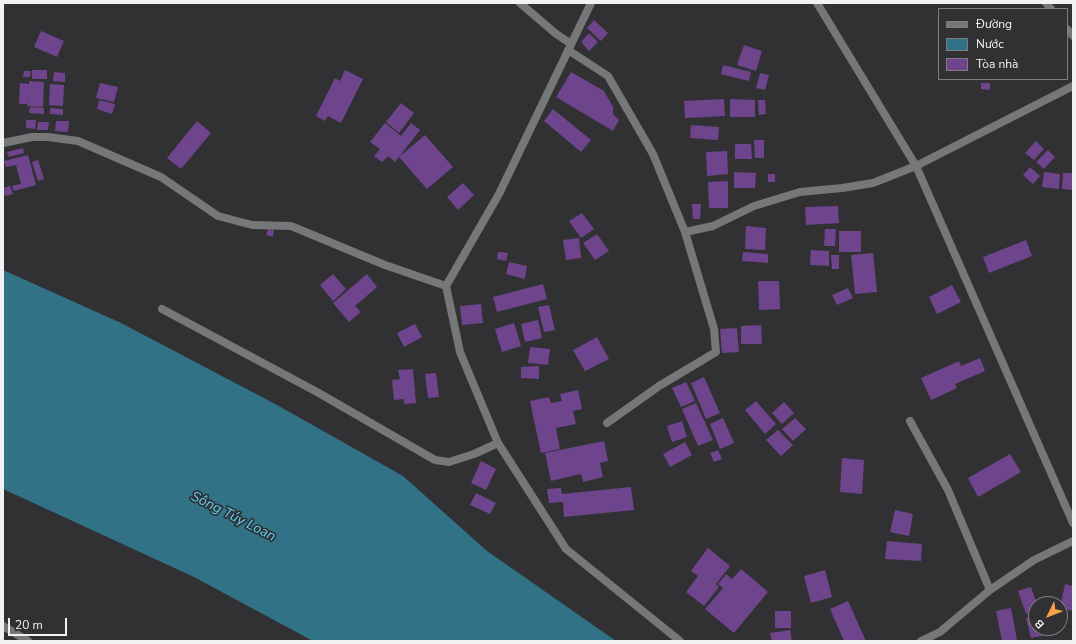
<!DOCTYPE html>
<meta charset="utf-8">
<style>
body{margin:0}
#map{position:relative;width:1076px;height:644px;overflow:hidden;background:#313134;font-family:"Nunito Sans",sans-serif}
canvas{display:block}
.frame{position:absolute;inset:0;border:4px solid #f1f2f4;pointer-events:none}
.legend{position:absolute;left:938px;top:8px;width:130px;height:72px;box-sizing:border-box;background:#313134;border:1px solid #7e7e81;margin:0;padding:5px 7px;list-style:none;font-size:12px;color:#f1f2f4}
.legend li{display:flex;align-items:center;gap:8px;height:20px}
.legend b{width:20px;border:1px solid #7e7e81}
.north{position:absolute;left:1028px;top:596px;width:40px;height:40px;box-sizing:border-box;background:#313134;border:1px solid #7e7e81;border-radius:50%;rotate:227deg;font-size:11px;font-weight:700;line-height:16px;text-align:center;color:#f1f2f4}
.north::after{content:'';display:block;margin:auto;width:14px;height:18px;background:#f6a246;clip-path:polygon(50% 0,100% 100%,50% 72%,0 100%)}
.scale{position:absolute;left:8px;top:618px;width:59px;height:18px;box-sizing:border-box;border:2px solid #f1f2f4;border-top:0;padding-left:5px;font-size:12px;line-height:14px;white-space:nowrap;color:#f1f2f4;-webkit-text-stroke:3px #313134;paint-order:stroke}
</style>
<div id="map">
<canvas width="1076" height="644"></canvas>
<div class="frame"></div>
<ul class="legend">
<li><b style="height:5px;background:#767779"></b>Đường</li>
<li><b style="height:11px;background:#317286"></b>Nước</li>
<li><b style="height:11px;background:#6e448d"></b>Tòa nhà</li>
</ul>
<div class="north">B</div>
<div class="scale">20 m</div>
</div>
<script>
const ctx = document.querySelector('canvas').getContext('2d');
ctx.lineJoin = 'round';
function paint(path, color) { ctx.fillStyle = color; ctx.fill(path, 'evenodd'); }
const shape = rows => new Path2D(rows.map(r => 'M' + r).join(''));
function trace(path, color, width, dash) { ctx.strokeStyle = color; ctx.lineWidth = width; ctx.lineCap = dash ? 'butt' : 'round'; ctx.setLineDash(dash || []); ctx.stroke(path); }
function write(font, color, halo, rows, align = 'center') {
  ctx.font = font + ' "Nunito Sans",sans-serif'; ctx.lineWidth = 3.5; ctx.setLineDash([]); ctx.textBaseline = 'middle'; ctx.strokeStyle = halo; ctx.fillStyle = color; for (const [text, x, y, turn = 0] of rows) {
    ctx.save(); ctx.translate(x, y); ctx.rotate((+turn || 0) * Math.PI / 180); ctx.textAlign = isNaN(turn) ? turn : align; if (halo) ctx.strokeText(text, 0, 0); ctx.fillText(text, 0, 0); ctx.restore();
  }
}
const water = shape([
 [3,270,121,323,277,405,403,476,487,551,616,641,313,641,194,577,3,489]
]);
const building = shape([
 [594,20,608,33,601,41,587,28],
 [41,31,64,41,57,57,34,47],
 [589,33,598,42,589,51,581,42],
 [744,45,762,51,756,71,737,65],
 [723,65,751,72,749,81,721,74],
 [32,70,47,70,47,79,32,79],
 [345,70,363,79,341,123,328,116,325,121,316,116,335,78,340,81],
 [24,71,31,71,30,77,23,77],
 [54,72,65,73,65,82,53,81],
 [571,72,604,91,613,107,613,114,619,120,613,131,556,97],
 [760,73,769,75,765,90,756,88],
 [29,81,44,82,43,107,27,106,28,92,27,104,19,104,20,83,29,84],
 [100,83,118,87,114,102,96,98],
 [981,83,990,83,990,90,981,89],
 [50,84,64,85,63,106,49,105],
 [724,99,725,116,685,118,684,101],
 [730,99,755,100,755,117,730,117],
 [99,100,115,104,112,114,97,109],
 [758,100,765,100,766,114,759,115],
 [401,103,414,113,399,133,386,122],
 [30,107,44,108,44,114,29,113],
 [50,108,63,109,63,115,50,114],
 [553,109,591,140,581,152,544,121],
 [26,120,36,120,35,129,26,128],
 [56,121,69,121,68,132,55,131],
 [197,121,211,133,181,169,167,158],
 [38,122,49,122,48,130,37,130],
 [385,123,401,136,411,123,420,130,395,162,388,156,382,162,374,156,380,149,370,142],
 [691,125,719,127,718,140,690,138],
 [425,135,453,167,427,189,399,157],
 [754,140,764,140,764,158,755,158],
 [1036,141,1044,149,1034,160,1025,153],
 [735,144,751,144,752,159,735,159],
 [23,148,24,153,9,157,7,152],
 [1048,150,1055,157,1044,169,1036,162],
 [727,151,728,174,707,176,706,152],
 [28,155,36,185,14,191,12,186,21,184,16,165,6,167,4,161],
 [38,160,44,179,38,181,32,162],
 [1030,167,1040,176,1033,184,1023,175],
 [734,172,756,173,755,188,734,188],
 [1044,172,1060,174,1059,189,1042,187],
 [1063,173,1073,173,1073,190,1062,189],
 [768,174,775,174,775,182,768,182],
 [728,181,728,208,709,208,708,182],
 [463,183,474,195,458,210,447,197],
 [10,186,13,194,5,196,3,188],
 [692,204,701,204,700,219,693,219],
 [838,206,839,223,806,225,805,207],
 [582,213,594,229,581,238,569,221],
 [746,226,766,228,765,250,745,249],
 [268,229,274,230,273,237,266,235],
 [825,229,836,229,835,246,824,246],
 [839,231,861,231,861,252,839,252],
 [597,234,609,251,595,260,583,243],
 [579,238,581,258,566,260,563,240],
 [1026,240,1032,256,989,273,983,257],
 [811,250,829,251,829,266,810,265],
 [498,252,508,253,506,261,497,259],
 [743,252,768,254,768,263,742,261],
 [873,253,877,292,855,294,851,255],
 [831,255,839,255,839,269,832,269],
 [509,262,527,266,525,279,506,274],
 [333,274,346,289,333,301,320,285],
 [367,274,377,287,355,306,361,312,349,322,333,303],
 [758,281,779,281,780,309,759,310],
 [543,284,547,299,497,312,493,297],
 [952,285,961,302,937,314,929,297],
 [848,288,853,298,837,305,832,295],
 [481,304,483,323,462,325,460,306],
 [549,305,555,330,544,332,538,307],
 [538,320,542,338,525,342,521,324],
 [514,323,521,346,502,352,495,329],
 [415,324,422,337,404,347,397,333],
 [761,325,762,344,741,344,741,326],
 [737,328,739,352,722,353,720,329],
 [597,337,609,359,585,371,573,350],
 [530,347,550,349,548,365,528,363],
 [980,358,985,371,955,384,957,388,931,400,921,378,959,361,961,366],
 [539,366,539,379,521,378,521,367],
 [413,369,416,403,404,404,404,399,394,400,392,380,400,379,398,370],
 [436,373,439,397,428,398,425,374],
 [704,377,720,413,706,419,691,383],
 [686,382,695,401,681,407,672,388],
 [578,390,582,409,573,411,576,424,556,428,560,449,541,453,530,401,549,397,551,403,562,401,560,394],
 [756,401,776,424,765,434,745,410],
 [784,402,794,413,782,424,772,413],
 [696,403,713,440,698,446,682,409],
 [723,418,734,443,720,449,710,424],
 [795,418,806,429,793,441,782,429],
 [682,421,687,437,672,442,667,426],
 [778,430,793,445,781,456,766,440],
 [604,441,608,461,600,463,603,477,583,482,581,474,551,481,545,453],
 [685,442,692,455,670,467,663,454],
 [718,450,722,459,714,462,710,453],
 [1010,454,1021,472,978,497,968,478],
 [842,458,864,460,862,494,840,492],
 [481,461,496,469,486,490,471,483],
 [631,487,634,510,564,517,563,502,549,503,547,489,561,488,562,494],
 [476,493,496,503,490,514,470,505],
 [895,510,913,514,909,536,890,532],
 [887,541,922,544,921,561,885,559],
 [708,548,730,566,716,584,719,587,704,606,686,592,698,576,691,571],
 [741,569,768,592,734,633,705,609,723,588,718,584,726,574,732,579],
 [825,570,832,597,811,603,804,576],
 [1065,584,1073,586,1073,611,1060,608],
 [1031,587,1037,604,1036,610,1026,614,1018,591],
 [848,601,866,641,844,641,830,609],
 [1011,608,1017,640,1002,641,996,611],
 [775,611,791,611,791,628,775,628],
 [1036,616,1036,628,1044,628,1046,635,1031,638,1026,618],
 [790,630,792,641,772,641,770,633]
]);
const minor = shape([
 [520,3,555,33,571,44],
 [591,3,499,194,446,286,460,352,498,443,566,549,680,641],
 [817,3,916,166,1073,523],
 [1046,3,1051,9],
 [1067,29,1073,36],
 [568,50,608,76,653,154,685,232,714,329,716,352,659,386,607,423],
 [3,143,32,137,48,137,78,141,161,177,218,216,252,225,291,226,385,265,446,286],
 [685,232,713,226,754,206,800,192,842,188,873,183,916,166,1073,86],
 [162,309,317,392,435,460,449,462,474,454,498,443],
 [910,421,948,490,990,590],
 [921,641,940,632,990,590,1034,560,1073,541]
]);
const tertiary = shape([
 [3,626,28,641]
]);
const waterNames = [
 ["Sông Túy Loan",233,517,27]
];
paint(water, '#317286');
paint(building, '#6e448d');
trace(minor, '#767779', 8);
trace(tertiary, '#767779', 8);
write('italic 14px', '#5cd6fd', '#313134', waterNames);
</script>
